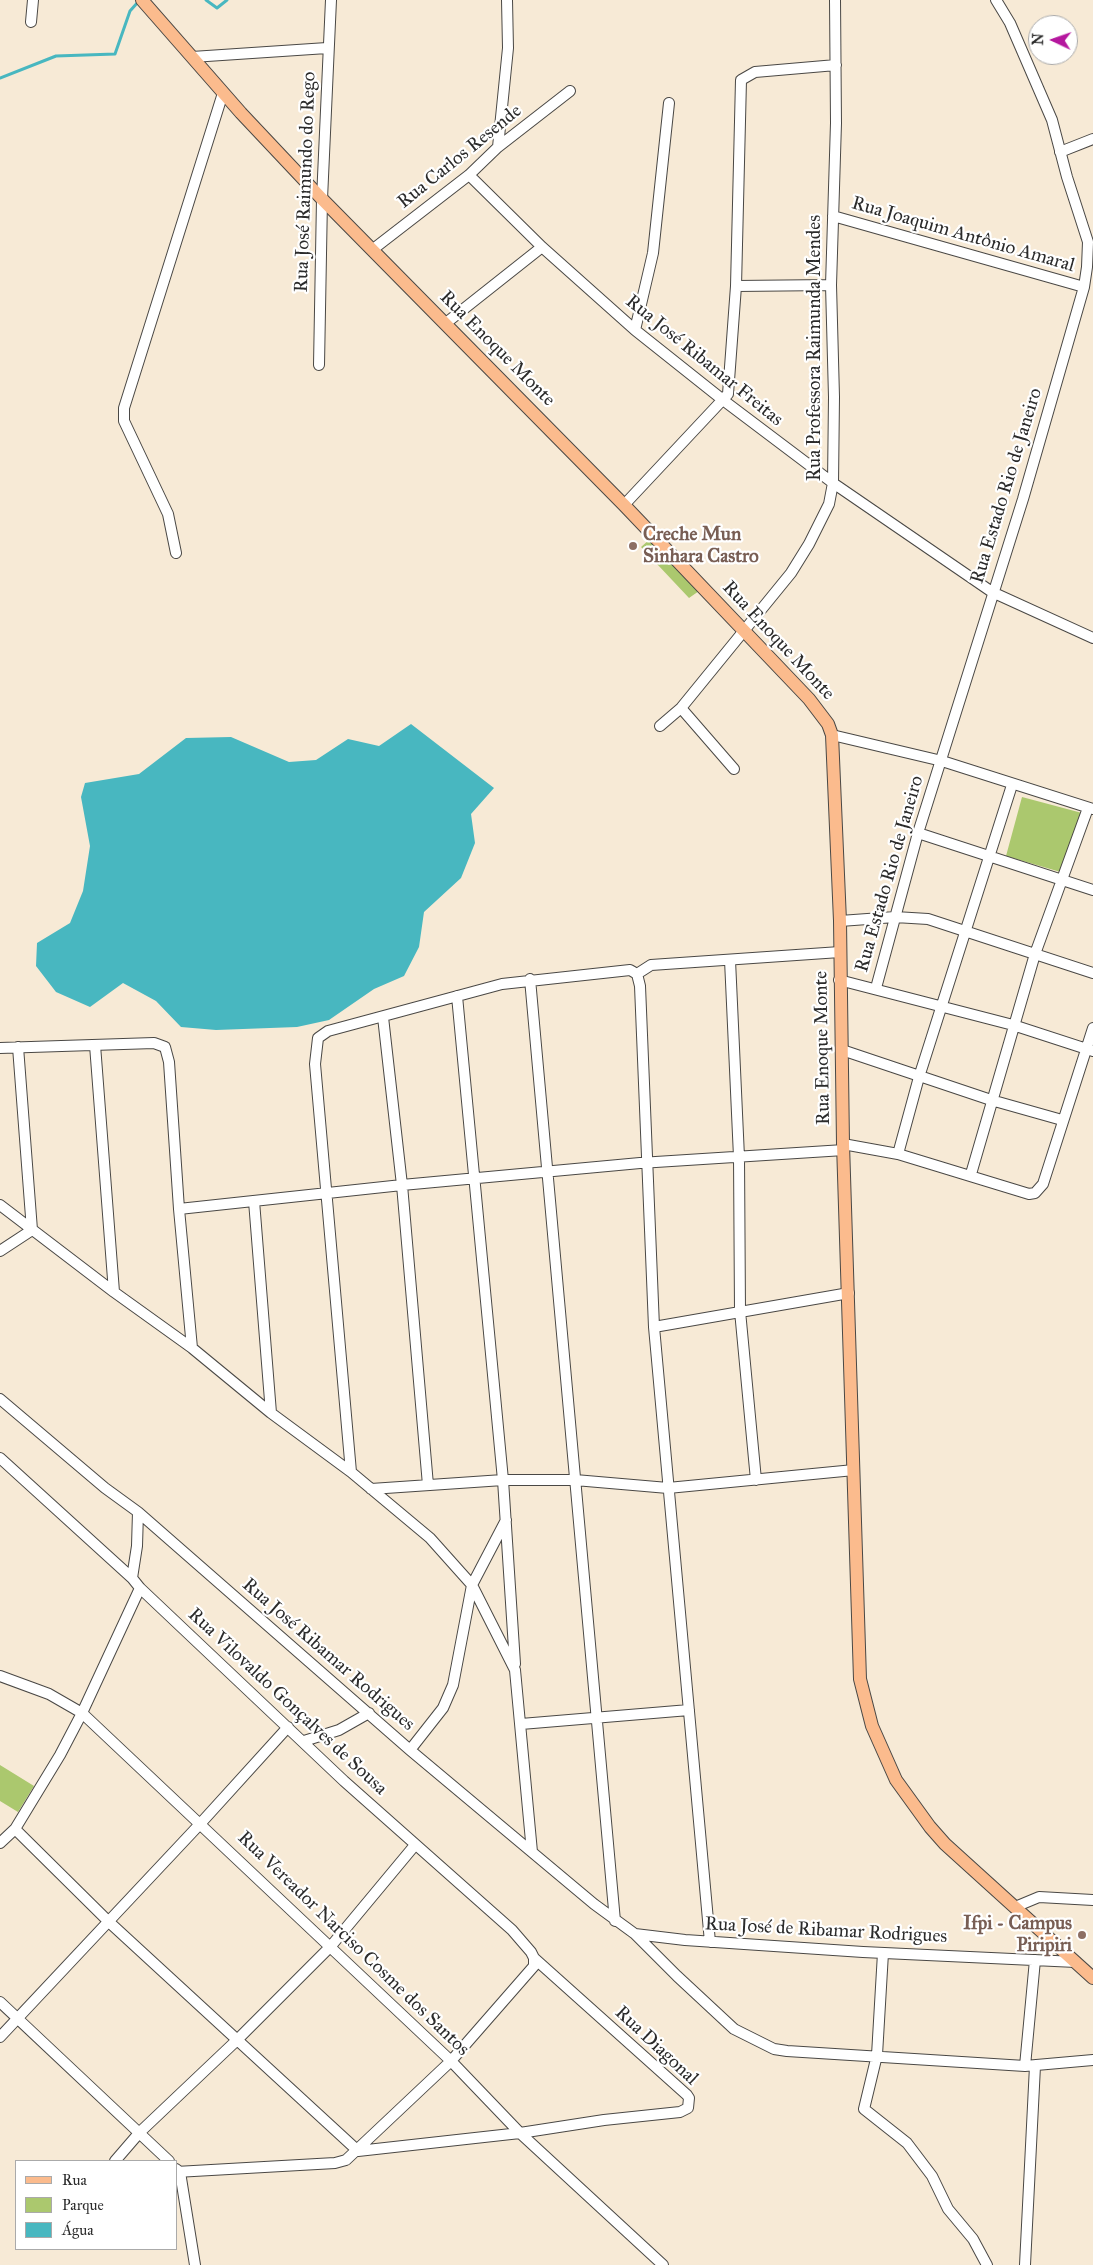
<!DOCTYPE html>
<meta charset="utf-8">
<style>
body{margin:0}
#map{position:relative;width:1093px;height:2265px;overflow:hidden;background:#f7ead6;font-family:"IM FELL Great Primer",serif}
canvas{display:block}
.legend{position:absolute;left:15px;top:2160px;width:162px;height:90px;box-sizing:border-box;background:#fff;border:1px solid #aaa;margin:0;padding:6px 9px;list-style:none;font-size:15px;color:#2b2b2b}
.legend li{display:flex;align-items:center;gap:10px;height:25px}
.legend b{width:25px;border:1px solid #aaa}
.north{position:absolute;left:1028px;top:15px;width:50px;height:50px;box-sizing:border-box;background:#fff;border:1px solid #aaa;border-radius:50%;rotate:273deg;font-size:14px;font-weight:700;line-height:20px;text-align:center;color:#2b2b2b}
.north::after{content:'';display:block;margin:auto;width:18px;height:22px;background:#b5179e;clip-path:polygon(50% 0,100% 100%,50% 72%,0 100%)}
</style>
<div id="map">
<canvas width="1093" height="2265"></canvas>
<ul class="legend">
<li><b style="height:6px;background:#fbbb8d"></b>Rua</li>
<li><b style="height:14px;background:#abc86e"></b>Parque</li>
<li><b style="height:14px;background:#48b7c0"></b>Água</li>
</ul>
<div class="north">N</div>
</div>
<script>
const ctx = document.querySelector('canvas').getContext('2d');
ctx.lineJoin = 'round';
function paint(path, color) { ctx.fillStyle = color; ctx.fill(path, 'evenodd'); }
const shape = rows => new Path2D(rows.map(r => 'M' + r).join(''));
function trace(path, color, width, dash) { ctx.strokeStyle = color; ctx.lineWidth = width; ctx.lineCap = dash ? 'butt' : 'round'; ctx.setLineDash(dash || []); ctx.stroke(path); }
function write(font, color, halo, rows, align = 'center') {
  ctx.font = font + ' "IM FELL Great Primer",serif'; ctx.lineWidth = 4.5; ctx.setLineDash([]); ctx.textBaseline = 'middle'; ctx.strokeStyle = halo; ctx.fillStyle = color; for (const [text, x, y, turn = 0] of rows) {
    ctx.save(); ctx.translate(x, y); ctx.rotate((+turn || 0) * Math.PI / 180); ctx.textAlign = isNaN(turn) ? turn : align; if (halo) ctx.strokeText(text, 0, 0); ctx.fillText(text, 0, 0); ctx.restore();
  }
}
const green = shape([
 [649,540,699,591,689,598,641,547],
 [1022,797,1082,813,1064,873,1006,856],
 [0,1765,34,1786,18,1812,0,1801]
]);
const water = shape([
 [411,724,494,788,471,814,475,843,461,878,424,912,419,947,404,976,374,989,329,1020,297,1027,216,1030,181,1027,156,1001,123,983,90,1007,56,992,36,966,37,943,70,923,83,891,90,846,81,797,85,783,139,774,186,738,231,737,289,762,316,760,348,739,379,746]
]);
const stream = shape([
 [206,0,217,8,227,0],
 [0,78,56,56,115,54,130,11,138,2]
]);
const minor = shape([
 [31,22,33,0],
 [192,57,327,48],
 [498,147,508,48,507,0],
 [1060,152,1093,139],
 [469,175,542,247,635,330,723,400,833,483,992,592,1093,638],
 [833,216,1084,287],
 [372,250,469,175,498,147,570,91],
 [736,286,831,285],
 [446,323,542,247],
 [635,330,653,253,669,103],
 [319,365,322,199,331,0],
 [624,505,728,394,736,286,741,80,755,72,836,65],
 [176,553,168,514,124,421,124,408,223,93],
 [681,708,734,769],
 [660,726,681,708,791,573,809,544,829,504,833,483,834,397,831,285,836,123,835,0],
 [832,735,942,761,1093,809],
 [918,833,1093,890],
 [840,921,895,917,928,919,1093,973],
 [730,960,739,1157,740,1311,756,1480],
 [637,974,651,965,840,952],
 [530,979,615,1921],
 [839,980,1013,1025,1093,1051],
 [876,988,918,833,1023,499,1084,287,1087,267,1088,242,1067,177,1052,120,1010,23,996,0],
 [457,996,503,1480,515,1664],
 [383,1017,402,1185,428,1485],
 [95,1045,114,1292],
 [18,1047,32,1230],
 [0,1048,154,1043,165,1047,169,1062,179,1209,192,1348],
 [842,1050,991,1100,1062,1120],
 [843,1144,898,1154,1029,1194,1035,1193,1043,1184,1093,1028],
 [898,1154,919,1077,1012,785],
 [971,1174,1035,954,1088,808],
 [254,1201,271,1413],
 [0,1205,114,1292,192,1348,271,1413,351,1472,430,1538,472,1585,515,1670,532,1852],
 [179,1209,402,1185,640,1163,844,1150],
 [0,1251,32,1230],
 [654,1327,849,1293],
 [0,1399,105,1488,138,1512,410,1750,594,1904,635,1934,677,1976,734,2029,774,2049,787,2051,1025,2066,1093,2060],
 [0,1458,132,1578,140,1588,344,1781,512,1930,531,1952,534,1958,534,1966,451,2061,346,2160,335,2163,176,2172],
 [351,1472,315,1064,318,1038,328,1031,502,984,630,970,637,974,640,986,654,1327,710,1942],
 [371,1489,503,1480,575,1480,668,1488,854,1470],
 [132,1578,137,1546,138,1512],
 [0,1676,49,1694,82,1713,451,2061,520,2133,663,2265],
 [521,1724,689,1710],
 [304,1741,339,1730,369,1713],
 [410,1750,443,1708,453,1685,472,1585,506,1520],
 [15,1829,109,1922,358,2151,520,2133,604,2120,680,2112,688,2108,689,2098,687,2095,534,1958],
 [0,1843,15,1829,60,1755,82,1713,140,1588],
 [1015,1907,1039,1897,1093,1900],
 [635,1934,685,1940,863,1952,1076,1962],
 [883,1953,877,2055,864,2109,907,2143,932,2176,948,2209,973,2239,987,2265],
 [0,2002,169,2161],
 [0,2037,200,1824,288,1727],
 [1025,2066,1035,1960],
 [115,2161,140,2132,236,2041,331,1946,415,1845],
 [176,2169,180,2172,195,2265],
 [1025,2265,1035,2066]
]);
const major = shape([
 [142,0,241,113,322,199,624,505,809,699,828,724,832,735,840,921,843,1144,860,1679,872,1726,896,1780,930,1827,945,1844,1093,1978]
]);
const markers = [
 [633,546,5,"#8d6e63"],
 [1082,1935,5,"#8d6e63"]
];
const streetNames = [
 ["Rua Carlos Resende",460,157,-39],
 ["Rua José Raimundo do Rego",306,182,-88],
 ["Rua Joaquim Antônio Amaral",963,235,16],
 ["Rua Professora Raimunda Mendes",815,348,-90],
 ["Rua Enoque Monte",497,349,45],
 ["Rua José Ribamar Freitas",704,361,39],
 ["Rua Estado Rio de Janeiro",1007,486,-73],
 ["Rua Enoque Monte",778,641,47],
 ["Rua Estado Rio de Janeiro",890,874,-74],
 ["Rua Enoque Monte",823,1048,-91],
 ["Rua José Ribamar Rodrigues",328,1655,41],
 ["Rua Vilovaldo Gonçalves de Sousa",287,1702,43],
 ["Rua José de Ribamar Rodrigues",826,1931,3],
 ["Rua Vereador Narciso Cosme dos Santos",353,1944,44],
 ["Rua Diagonal",656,2046,43]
];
const educationNames = [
 ["Creche Mun",643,535],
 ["Sinhara Castro",643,557],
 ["Ifpi - Campus",1072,1924,"right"],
 ["Piripiri",1072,1946,"right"]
];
paint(green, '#abc86e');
paint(water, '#48b7c0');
trace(stream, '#48b7c0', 3);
trace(minor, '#4a4845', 12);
trace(major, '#4a4845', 14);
trace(minor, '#fff', 10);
trace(major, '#fbbb8d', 12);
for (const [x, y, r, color] of markers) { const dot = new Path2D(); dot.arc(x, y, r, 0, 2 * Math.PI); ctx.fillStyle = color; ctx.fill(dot); trace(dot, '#fff', 2); }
write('19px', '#2b2b2b', '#fff', streetNames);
write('bold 19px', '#785e54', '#fff', educationNames, 'left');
</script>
